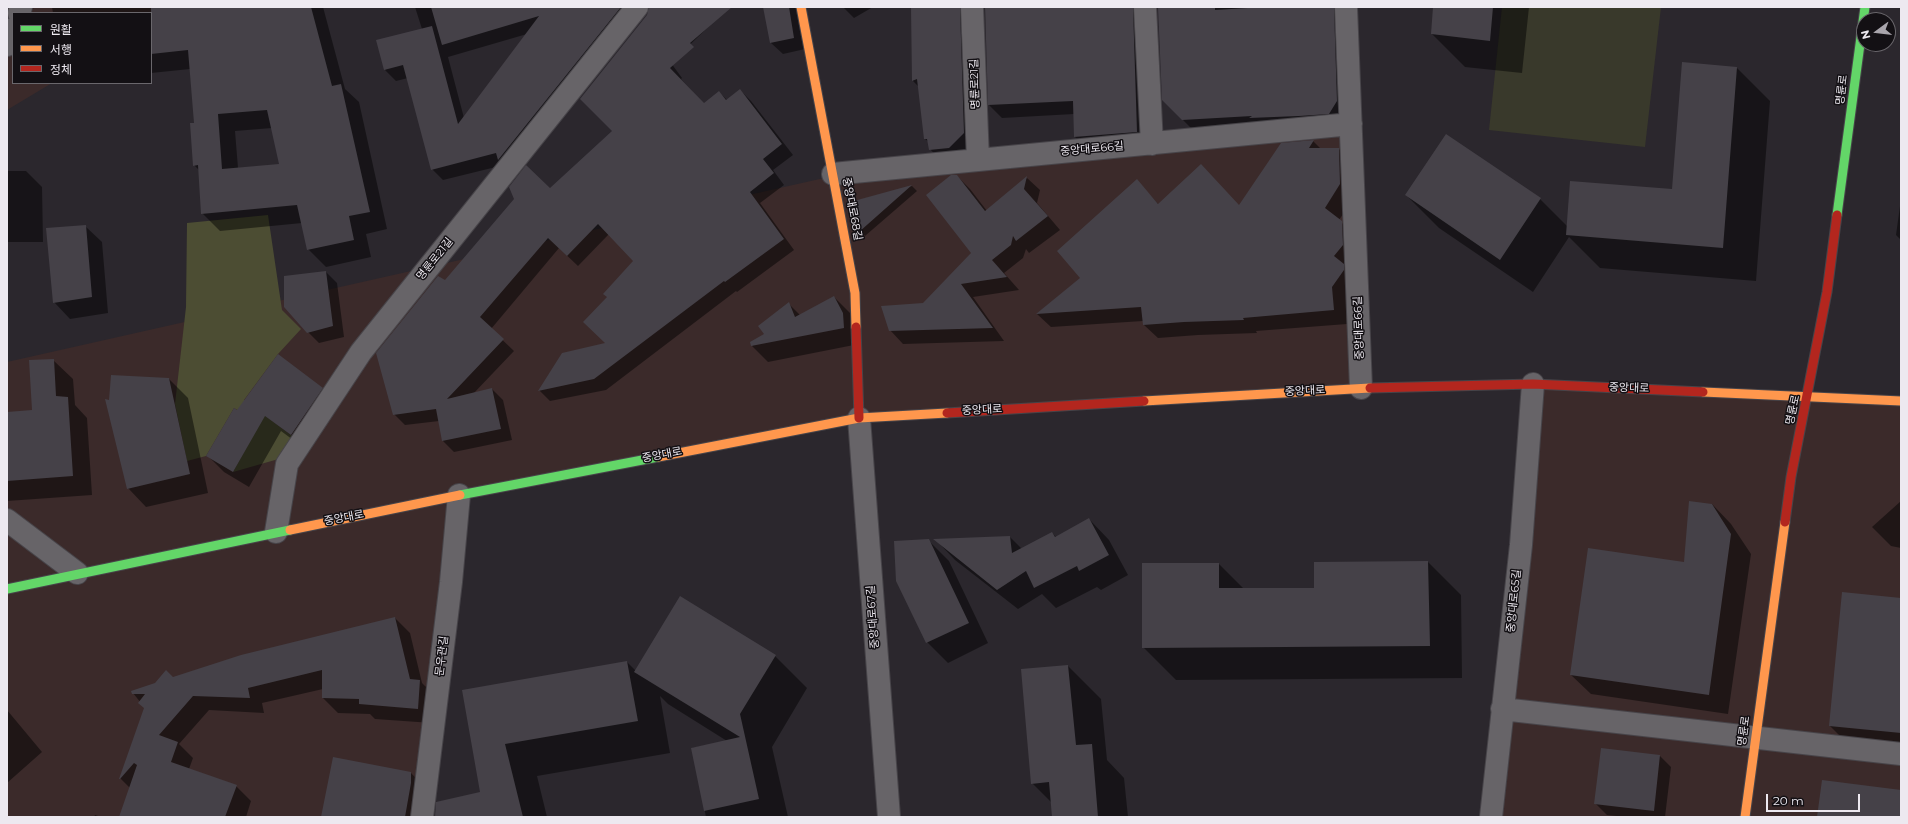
<!DOCTYPE html>
<meta charset="utf-8">
<style>
body{margin:0}
#map{position:relative;width:1908px;height:824px;overflow:hidden;background:#2b272d;font-family:Montserrat,"Noto Sans KR",sans-serif}
canvas{display:block}
.frame{position:absolute;inset:0;border:8px solid #ede9f0;pointer-events:none}
.legend{position:absolute;left:12px;top:12px;width:140px;height:72px;box-sizing:border-box;background:#131014;border:1px solid #6a676c;margin:0;padding:5px 7px;list-style:none;font-size:12px;color:#ede9f0}
.legend li{display:flex;align-items:center;gap:8px;height:20px}
.legend b{width:20px;border:1px solid #6a676c}
.north{position:absolute;left:1856px;top:12px;width:40px;height:40px;box-sizing:border-box;background:#131014;border:1px solid #6a676c;border-radius:50%;rotate:255deg;font-size:11px;font-weight:700;line-height:16px;text-align:center;color:#ede9f0}
.north::after{content:'';display:block;margin:auto;width:14px;height:18px;background:#a9a5ac;clip-path:polygon(50% 0,100% 100%,50% 72%,0 100%)}
.scale{position:absolute;left:1766px;top:794px;width:94px;height:18px;box-sizing:border-box;border:2px solid #ede9f0;border-top:0;padding-left:5px;font-size:12px;line-height:14px;white-space:nowrap;color:#ede9f0;-webkit-text-stroke:3px #131014;paint-order:stroke}
</style>
<div id="map">
<canvas width="1908" height="824"></canvas>
<div class="frame"></div>
<ul class="legend">
<li><b style="height:5px;background:#63d668"></b>원활</li>
<li><b style="height:5px;background:#ff974d"></b>서행</li>
<li><b style="height:5px;background:#b3261e"></b>정체</li>
</ul>
<div class="north">N</div>
<div class="scale">20 m</div>
</div>
<script>
const ctx = document.querySelector('canvas').getContext('2d');
ctx.lineJoin = 'round';
function paint(path, color) { ctx.fillStyle = color; ctx.fill(path, 'evenodd'); }
const shape = rows => new Path2D(rows.map(r => 'M' + r).join(''));
function trace(path, color, width, dash) { ctx.strokeStyle = color; ctx.lineWidth = width; ctx.lineCap = dash ? 'butt' : 'round'; ctx.setLineDash(dash || []); ctx.stroke(path); }
function write(font, color, halo, rows, align = 'center') {
  ctx.font = font + ' Montserrat,"Noto Sans KR",sans-serif'; ctx.lineWidth = 3; ctx.setLineDash([]); ctx.textBaseline = 'middle'; ctx.strokeStyle = halo; ctx.fillStyle = color; for (const [text, x, y, turn = 0] of rows) {
    ctx.save(); ctx.translate(x, y); ctx.rotate((+turn || 0) * Math.PI / 180); ctx.textAlign = isNaN(turn) ? turn : align; if (halo) ctx.strokeText(text, 0, 0); ctx.fillText(text, 0, 0); ctx.restore();
  }
}
const commercial = shape([
 [7,7,176,7,151,13,13,13,13,83,52,83,7,110],
 [1351,124,1361,388,859,418,458,499,421,817,7,817,7,362,833,176],
 [1533,384,1901,403,1901,817,1484,817]
]);
const green = shape([
 [1502,7,1661,7,1645,147,1489,130]
]);
const forest = shape([
 [268,215,282,310,301,329,278,354,244,400,295,438,282,458,233,472,260,423,234,408,206,456,187,461,175,404,186,307,187,223]
]);
const shadow = shape([
 [7,7,34,7,31,13,13,13,7,56],
 [52,7,323,7,345,89,359,102,387,229,366,234,371,257,326,267,308,249,302,223,220,231,202,213,199,170,194,165,195,124,190,69,151,73,151,13,53,13],
 [272,128,280,165,238,168,235,131],
 [415,7,643,7,504,165,443,180,432,169,408,78,396,81,385,70,422,29],
 [527,34,464,118,448,57],
 [650,7,729,7,671,63,682,78,681,79,704,104,719,92,727,100,740,90,751,101,793,155,773,170,784,185,760,203,794,250,737,292,736,291,606,390,550,401,539,390,607,344,608,297,635,261,609,234,578,266,559,248,491,329,514,351,473,394,492,389,503,400,512,440,454,452,443,441,439,421,405,425,394,414,445,281,550,190,614,131],
 [764,7,797,7,805,49,783,54,771,43],
 [843,7,873,7,854,18],
 [912,7,1350,7,1350,114,1196,133,1183,120,1159,7,1151,10,1150,145,1088,150,1075,137,1074,114,1002,118,989,105,985,7,979,9,977,146,943,163,930,149,929,142,925,139,919,87,913,81],
 [1434,7,1529,7,1522,73,1465,67,1432,34],
 [1737,68,1770,101,1756,281,1600,268,1569,237,1533,292,1439,228,1406,195,1540,199,1568,227,1673,190],
 [1313,141,1321,149,1339,149,1352,163,1354,198,1339,220,1355,236,1357,284,1346,301,1347,324,1256,331,1257,333,1198,335,1158,338,1144,325,1143,321,1051,327,1037,314,1081,278,1137,181,1159,205,1240,206],
 [7,171,26,171,42,187,43,242,7,242],
 [957,176,970,189,987,211,1027,178,1040,190,1037,203,1060,230,1029,253,1026,249,1023,258,1004,273,1019,290,973,297,1004,341,903,344,890,330,923,304,972,253],
 [912,186,917,191,865,236,860,231,852,202],
 [1901,199,1901,240,1896,235],
 [85,226,102,242,108,313,70,319,54,302],
 [326,272,337,283,344,337,319,343,308,332],
 [834,297,850,313,859,344,768,362,752,346,765,334,789,304,800,315],
 [53,360,73,379,75,405,87,418,92,495,7,501,7,413,33,411],
 [169,379,188,398,208,493,146,507,128,488,110,401],
 [322,388,338,404,308,451,281,431,249,487,224,472,208,456,237,411],
 [1901,501,1901,548,1891,546,1872,527],
 [1712,504,1731,524,1751,554,1728,714,1591,694,1571,675,1685,563],
 [1089,519,1109,540,1128,575,1101,590,1097,587,1056,608,1042,594,1018,609,955,560,936,540,1010,537,1022,549,1052,533,1056,537],
 [928,540,949,561,988,643,948,663,927,642],
 [1428,562,1461,595,1462,678,1176,680,1143,647,1219,564,1244,589,1315,589,1315,563],
 [1901,599,1901,751,1850,746,1830,726],
 [395,618,410,633,422,683,435,696,432,723,375,719,370,714,338,713,323,698,323,689,262,703,264,713,209,710,179,744,193,758,189,769,236,786,251,801,246,817,120,817,130,788,120,778,145,708,133,693,173,678],
 [775,656,807,688,772,747,788,817,706,817,692,748,727,741,668,704,660,696,670,753,537,776,547,817,461,817,481,793,463,691,627,662,636,671],
 [1068,666,1101,699,1107,760,1124,778,1128,817,1053,817,1052,803,1032,783],
 [7,710,42,752,7,783],
 [1660,756,1671,767,1665,817,1626,817,1607,815,1596,804],
 [411,773,431,794,429,817,325,817],
 [95,815,101,817,94,817]
]);
const building = shape([
 [151,7,311,7,332,86,341,84,370,212,349,216,354,240,307,250,297,205,201,214,198,165,193,166,190,123,194,123,188,50,151,54],
 [267,110,279,164,222,169,218,114],
 [431,7,621,7,498,160,496,153,431,170,403,65,384,70,376,40,432,26,458,124,539,16,442,45],
 [649,7,732,7,690,43,694,47,670,68,704,103,719,91,726,100,740,89,782,144,763,159,774,173,750,192,784,239,725,282,724,281,594,379,538,391,562,353,605,343,583,322,607,297,603,294,633,261,598,224,567,256,548,238,480,317,504,339,447,399,492,388,501,429,442,441,436,409,393,415,376,353,438,276,445,280,514,199,509,187,526,165,550,188,612,131,580,99,647,15],
 [763,7,789,7,794,38,770,43],
 [911,7,960,7,964,133,949,148,929,150,927,139,924,139,917,79,912,81],
 [985,7,1133,7,1137,132,1074,137,1073,101,988,105],
 [1158,7,1215,7,1215,10,1264,7,1334,7,1337,101,1329,114,1299,116,1249,118,1252,116,1182,120,1162,100],
 [1433,7,1493,7,1490,41,1431,34],
 [1682,62,1737,67,1723,248,1566,235,1570,181,1672,189],
 [1446,134,1541,198,1500,260,1405,195],
 [1314,140,1309,148,1339,148,1340,184,1325,208,1342,221,1343,245,1334,256,1344,264,1344,270,1332,287,1334,310,1243,318,1244,320,1184,322,1143,325,1141,307,1036,314,1080,278,1057,251,1137,179,1158,204,1201,164,1239,205,1281,143],
 [951,175,957,175,985,211,1027,176,1024,189,1048,216,1016,241,1013,236,1011,245,992,260,1007,277,961,284,993,328,889,331,881,306,923,303,971,253,926,195],
 [912,185,859,232,850,202],
 [86,225,92,297,53,303,46,228],
 [326,271,333,326,307,333,284,307,284,276],
 [834,296,843,313,844,328,751,346,750,342,764,334,758,326,789,302,795,317],
 [278,354,323,388,291,435,265,416,233,472,206,456,234,408,237,410],
 [54,359,56,396,68,397,73,476,7,481,7,412,32,410,29,360],
 [111,375,169,378,190,474,127,489,105,399,109,400],
 [1689,501,1712,504,1731,534,1709,695,1570,675,1588,548,1684,562],
 [1089,518,1109,555,1079,571,1077,566,1034,588,1026,571,997,590,933,539,1010,536,1012,553,1052,532,1055,537],
 [929,539,969,623,926,643,896,581,894,541],
 [1428,561,1430,646,1142,648,1142,563,1219,563,1219,588,1314,588,1314,562],
 [1842,592,1901,598,1901,733,1829,726],
 [680,596,776,655,740,714,759,799,704,811,691,748,740,737,634,672],
 [395,617,410,679,420,680,418,709,359,704,359,699,322,698,322,670,248,688,250,698,193,696,159,735,178,742,171,762,237,785,225,817,119,817,137,765,134,763,120,779,119,779,144,708,138,703,145,694,132,694,131,691,155,683,166,670,173,677,241,655],
 [627,661,638,721,505,744,523,817,435,817,436,802,480,792,462,690],
 [1068,665,1076,745,1092,744,1098,817,1052,817,1049,782,1031,784,1021,669],
 [1601,748,1660,755,1654,811,1594,804],
 [333,757,411,772,411,783,405,817,321,817],
 [1822,780,1901,790,1901,817,1817,817]
]);
const street = shape([
 [972,7,978,160],
 [1145,7,1152,144],
 [1346,7,1361,388],
 [19,13,21,7],
 [7,45,13,29],
 [833,174,1351,124],
 [859,418,889,817],
 [7,520,77,573],
 [276,532,287,464,361,352,637,7],
 [1502,709,1901,754],
 [422,817,451,582,459,495],
 [1491,817,1521,545,1533,384]
]);
const fast = shape([
 [1837,215,1865,7],
 [460,495,658,457],
 [7,589,290,530]
]);
const slow = shape([
 [801,7,855,293,856,327],
 [1703,392,1901,401],
 [1144,401,1370,388],
 [658,457,859,418,947,413],
 [290,530,460,495],
 [1745,817,1785,522]
]);
const jam = shape([
 [856,327,859,418],
 [1370,388,1533,384,1703,392],
 [947,413,1144,401],
 [1785,522,1791,477,1827,292,1837,215]
]);
const streetNames = [
 ["명륜로21길",975,84,-92],
 ["명륜로",1842,90,-83],
 ["중앙대로66길",1092,149,-5],
 ["중앙대로68길",852,209,79],
 ["명륜로21길",435,259,-51],
 ["중앙대로66길",1359,328,-92],
 ["중앙대로",1629,388,2],
 ["중앙대로",1305,391,-3],
 ["중앙대로",982,410,-3],
 ["명륜로",1793,410,-78],
 ["중앙대로",662,455,-11],
 ["중앙대로",344,518,-11],
 ["중앙대로65길",1514,601,-84],
 ["중앙대로67길",873,617,-94],
 ["문우관길",442,656,-83],
 ["명륜로",1744,731,-82]
];
paint(commercial, '#3b2a2a');
paint(green, '#39392b');
paint(forest, '#4c4d33');
paint(shadow, '#0007');
paint(building, '#454148');
trace(street, '#474449', 24);
trace(fast, '#474449', 11);
trace(slow, '#474449', 11);
trace(jam, '#474449', 11);
trace(street, '#676468', 22);
trace(fast, '#63d668', 9);
trace(slow, '#ff974d', 9);
trace(jam, '#b3261e', 9);
write('11px', '#ede9f0', '#131014', streetNames);
</script>
